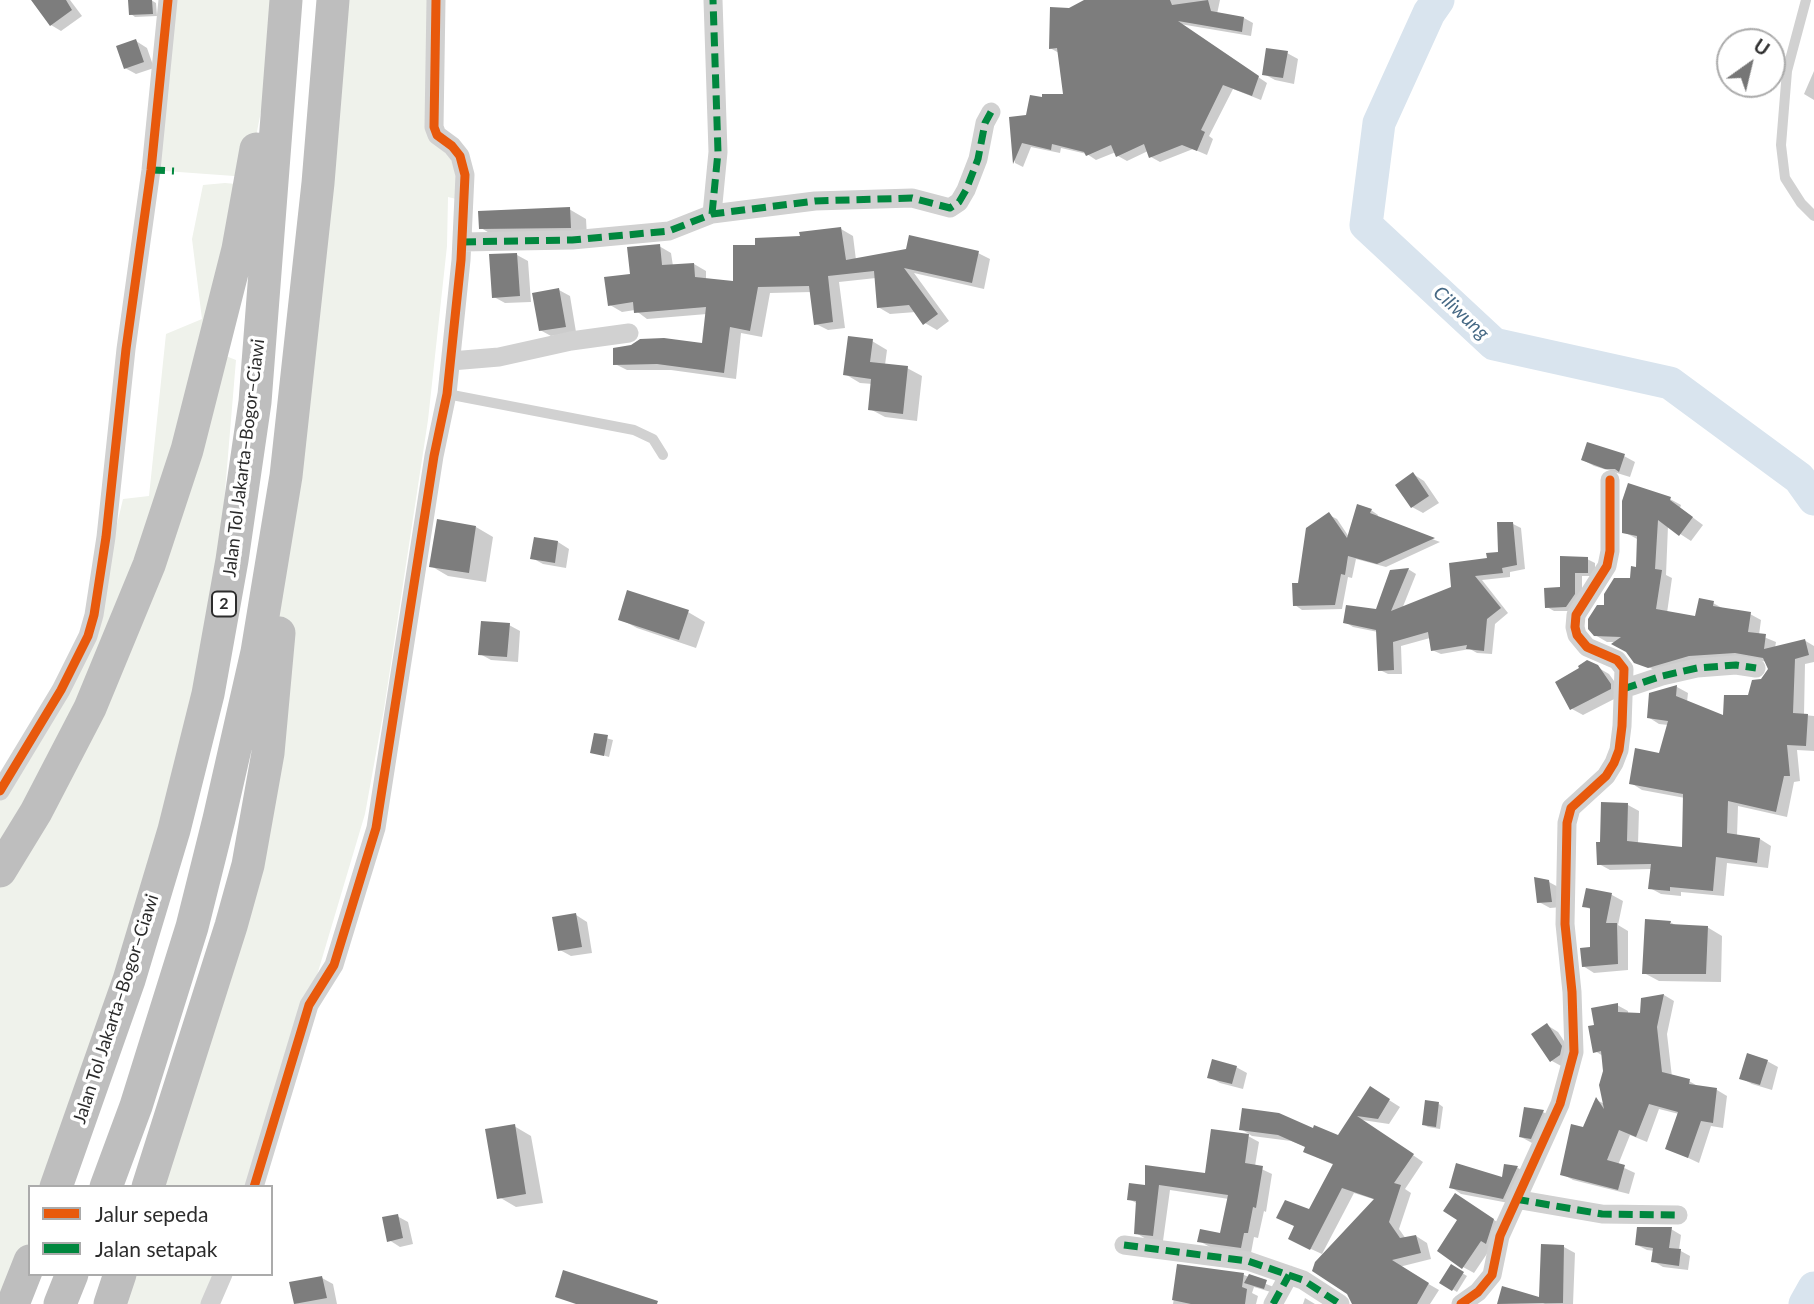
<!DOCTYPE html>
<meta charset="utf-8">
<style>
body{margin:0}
#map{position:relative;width:1814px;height:1304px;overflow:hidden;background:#fff;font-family:Lato,sans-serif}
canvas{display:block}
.legend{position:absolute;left:28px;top:1185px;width:245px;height:91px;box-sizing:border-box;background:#fff;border:2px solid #ababab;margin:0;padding:9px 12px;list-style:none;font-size:21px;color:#2c2c2c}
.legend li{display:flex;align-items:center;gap:14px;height:35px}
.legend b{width:35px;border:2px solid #ababab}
.north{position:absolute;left:1716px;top:28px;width:70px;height:70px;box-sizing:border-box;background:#fff;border:2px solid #ababab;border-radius:50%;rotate:34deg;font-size:19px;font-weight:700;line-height:28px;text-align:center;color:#2c2c2c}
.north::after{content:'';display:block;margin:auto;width:24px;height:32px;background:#767676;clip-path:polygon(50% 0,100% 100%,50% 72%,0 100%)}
</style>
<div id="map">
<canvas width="1814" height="1304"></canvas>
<ul class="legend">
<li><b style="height:9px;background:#e8590c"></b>Jalur sepeda</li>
<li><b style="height:9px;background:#00873e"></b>Jalan setapak</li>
</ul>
<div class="north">U</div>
</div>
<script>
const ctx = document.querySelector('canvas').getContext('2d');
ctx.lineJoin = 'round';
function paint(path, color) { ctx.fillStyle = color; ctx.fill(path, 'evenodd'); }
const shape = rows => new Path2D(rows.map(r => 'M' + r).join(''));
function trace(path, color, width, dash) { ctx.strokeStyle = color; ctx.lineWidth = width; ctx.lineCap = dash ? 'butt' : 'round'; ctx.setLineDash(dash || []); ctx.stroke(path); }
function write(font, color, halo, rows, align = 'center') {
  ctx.font = font + ' Lato,sans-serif'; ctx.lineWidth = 7; ctx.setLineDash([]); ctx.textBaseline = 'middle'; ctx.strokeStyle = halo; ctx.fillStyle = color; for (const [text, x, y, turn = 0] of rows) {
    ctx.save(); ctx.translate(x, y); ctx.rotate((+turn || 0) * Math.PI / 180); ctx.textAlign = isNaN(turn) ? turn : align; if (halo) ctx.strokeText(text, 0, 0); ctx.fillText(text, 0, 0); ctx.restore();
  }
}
const green = shape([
 [168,0,280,0,274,45,248,177,151,170],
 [333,0,436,0,434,96,445,142,465,201,448,197,447,246,428,420,384,709,365,814,254,1187,148,1187,231,926,286,476],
 [225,183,248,185,213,351,236,360,208,694,56,1187,30,1187,30,1261,0,1304,0,796,88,645,123,499,149,496,166,334,202,319,192,239,203,185],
 [120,1274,223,1274,210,1304,110,1304]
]);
const shadow = shape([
 [33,0,70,0,82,16,61,31,51,25],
 [151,0,156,3,157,16,135,17,131,14],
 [1086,0,1220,0,1217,14,1244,18,1253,23,1251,36,1180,24,1267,83,1261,100,1233,89,1209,136,1213,139,1207,155,1193,149,1160,162,1151,157,1148,151,1127,161,1118,156,1116,152,1096,160,1087,154,1061,148,1060,153,1031,147,1023,167,1015,163,1011,119,1028,117,1044,100,1065,96,1059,53,1050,48,1069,10],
 [136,41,147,48,154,68,136,74,125,68],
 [1287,53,1298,59,1294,84,1275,80,1264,74],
 [1814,71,1814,100,1804,94],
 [569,209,586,219,587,237,498,238,481,228],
 [841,229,853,236,856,260,978,253,990,259,984,289,914,273,949,321,937,330,925,323,916,312,890,314,878,307,876,278,839,282,845,328,828,330,816,324,812,292,770,293,762,337,741,333,736,379,671,370,627,370,615,364,703,345,707,314,647,319,635,310,622,312,610,305,632,275,659,246,671,253,673,266,694,264,706,271,706,280,735,283,757,247],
 [517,255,528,261,531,302,505,303,494,297],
 [559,290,570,296,576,332,551,336,540,330],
 [872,341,887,350,885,365,907,368,922,376,917,421,885,417,870,409,873,384,860,383,845,374],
 [1624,456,1635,462,1630,477,1594,466,1583,460],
 [1413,474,1424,481,1439,503,1423,513,1412,507],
 [1670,499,1681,505,1680,508,1703,525,1691,541,1668,526,1666,575,1672,578,1667,613,1697,618,1713,603,1724,609,1750,614,1761,620,1759,635,1776,642,1775,648,1804,640,1814,646,1814,662,1805,664,1804,715,1814,716,1814,751,1797,750,1800,781,1794,782,1787,817,1738,806,1737,836,1760,839,1771,846,1768,868,1727,863,1724,896,1681,892,1681,896,1661,894,1650,888,1652,869,1610,870,1599,864,1601,843,1628,805,1639,811,1638,844,1684,849,1685,798,1642,790,1631,783,1660,755,1668,725,1659,724,1648,717,1651,694,1677,687,1688,693,1687,702,1724,717,1749,696,1770,669,1767,662,1748,658,1661,673,1635,661,1617,642,1607,642,1595,635,1606,607,1631,580,1637,569,1639,540,1624,532],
 [1371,510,1378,515,1377,518,1440,542,1386,567,1356,559,1352,578,1348,577,1342,609,1302,610,1295,605,1299,584,1329,515,1337,519,1349,537],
 [1513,524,1521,528,1525,569,1510,572,1510,577,1482,580,1508,613,1495,624,1492,654,1477,653,1470,649,1441,654,1432,650,1430,638,1401,646,1402,674,1388,674,1380,670,1378,632,1353,627,1345,622,1377,611,1408,569,1416,574,1402,609,1453,588,1500,553],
 [476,527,493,537,486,582,448,576,431,566],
 [535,539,558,542,569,549,566,568,543,564,532,558],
 [1562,557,1587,559,1595,563,1595,576,1582,576,1582,598,1574,611,1554,611,1547,607,1562,589],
 [688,612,705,622,696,648,637,628,620,619],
 [509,625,520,631,518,662,491,660,480,654],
 [1597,667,1609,674,1622,692,1622,695,1583,715,1572,709],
 [595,735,613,740,609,757,592,752],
 [1549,882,1560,888,1562,907,1550,908,1539,902],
 [1587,890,1612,895,1623,901,1618,925,1628,931,1628,970,1594,973,1583,966,1592,948,1592,910,1584,906],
 [576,915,587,922,592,953,571,956,560,950],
 [1670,922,1677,926,1707,927,1722,936,1721,982,1659,981,1644,973],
 [1664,995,1674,1001,1667,1034,1672,1077,1689,1081,1701,1088,1717,1090,1727,1096,1723,1128,1711,1126,1699,1163,1667,1148,1679,1114,1659,1109,1647,1142,1630,1135,1618,1165,1635,1173,1629,1194,1573,1180,1562,1174,1596,1100,1605,1104,1603,1056,1595,1051,1596,1026,1617,1005,1628,1011,1628,1014,1642,1015,1642,1000],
 [1547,1025,1558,1032,1572,1053,1563,1067,1552,1061],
 [1767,1061,1778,1067,1772,1090,1752,1084,1741,1078],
 [1236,1067,1247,1073,1243,1089,1220,1083,1209,1077],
 [1370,1088,1400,1107,1389,1124,1362,1120,1423,1162,1405,1189,1411,1193,1399,1229,1406,1239,1416,1236,1427,1243,1431,1259,1399,1267,1439,1290,1430,1304,1353,1304,1376,1200,1354,1193,1322,1254,1300,1244,1310,1212,1334,1165,1316,1157,1307,1147,1291,1141,1252,1136,1241,1129,1314,1130,1339,1137],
 [1439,1104,1443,1107,1440,1129,1428,1127,1423,1124],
 [1543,1112,1554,1118,1532,1143,1521,1137],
 [514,1126,531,1136,543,1203,516,1207,499,1197],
 [1248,1136,1259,1142,1255,1166,1272,1174,1266,1212,1264,1211,1258,1238,1254,1237,1251,1253,1210,1247,1199,1241,1222,1235,1229,1199,1170,1190,1163,1241,1146,1239,1136,1233,1138,1204,1129,1199,1147,1187,1206,1175],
 [1505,1166,1518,1168,1528,1174,1514,1204,1461,1194,1451,1187,1503,1179],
 [1466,1202,1505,1227,1474,1273,1463,1267,1460,1220],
 [397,1216,408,1222,413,1244,400,1247,389,1240],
 [1671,1229,1681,1235,1679,1250,1690,1256,1688,1270,1663,1267,1653,1261,1655,1251,1647,1250,1637,1245],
 [1564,1247,1575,1253,1573,1304,1545,1304,1541,1302],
 [1179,1266,1244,1275,1276,1288,1274,1293,1254,1287,1252,1293,1258,1296,1256,1304,1173,1304],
 [1451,1266,1467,1276,1457,1292,1441,1282],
 [322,1278,333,1284,337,1304,295,1304,291,1284],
 [1305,1298,1315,1304,1316,1304,1303,1304]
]);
const river = shape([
 [1438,0,1429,13,1379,123,1366,225,1494,344,1670,383,1799,478,1814,499],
 [1805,1304,1814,1288]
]);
const building = shape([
 [31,0,66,0,72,10,50,26],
 [128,0,152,0,153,14,129,15],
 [1084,0,1170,0,1172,5,1208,0,1211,11,1244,17,1242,32,1178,21,1259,76,1252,96,1223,85,1201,130,1205,132,1197,151,1182,145,1149,158,1144,144,1116,157,1111,145,1086,156,1084,152,1052,144,1051,150,1022,143,1013,164,1009,117,1026,115,1030,95,1042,97,1042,94,1063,94,1057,48,1049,49,1050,7,1069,8],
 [136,39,144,62,124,69,116,46],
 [1266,48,1288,51,1283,78,1262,75],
 [570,207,571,228,479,229,478,211],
 [841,227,846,260,906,249,909,235,979,251,972,283,904,268,938,314,923,325,909,305,877,308,874,271,828,276,833,322,814,325,809,286,758,287,750,331,730,327,724,373,657,364,613,365,613,348,631,345,640,339,664,338,702,343,706,307,634,313,633,302,608,306,604,277,630,274,627,247,660,244,662,265,694,263,695,277,733,281,733,245,755,245,755,238,800,236,799,232],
 [517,253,520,296,492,298,489,254],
 [559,288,566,327,539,331,532,293],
 [848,336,873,339,870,362,908,366,903,414,868,410,871,379,843,375],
 [1587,442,1625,454,1619,472,1615,469,1605,469,1581,460],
 [1413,472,1429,496,1411,508,1395,485],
 [1628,483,1671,497,1670,500,1693,517,1679,536,1658,520,1655,569,1662,570,1656,609,1695,616,1699,598,1714,601,1713,606,1751,612,1748,632,1766,634,1764,649,1805,639,1809,655,1795,659,1793,713,1808,714,1806,746,1787,745,1790,776,1784,776,1776,812,1728,801,1727,833,1760,838,1757,863,1716,857,1713,891,1670,887,1670,891,1648,889,1651,864,1597,865,1596,842,1600,842,1601,802,1628,803,1627,841,1682,847,1683,794,1629,784,1635,748,1659,753,1668,721,1647,718,1649,693,1677,685,1676,696,1723,715,1724,695,1748,695,1752,680,1761,679,1768,669,1763,658,1735,653,1689,656,1648,668,1634,663,1626,652,1611,644,1621,637,1594,636,1588,629,1588,619,1597,605,1604,605,1604,594,1614,578,1630,578,1631,566,1636,567,1637,536,1622,533,1622,501],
 [1357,504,1372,509,1370,513,1435,538,1377,564,1348,556,1345,575,1341,574,1335,605,1293,606,1292,583,1298,583,1306,528,1329,512,1347,538],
 [437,519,476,526,469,573,429,567],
 [1497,522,1513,522,1517,565,1502,568,1503,573,1475,576,1501,608,1487,619,1484,651,1466,649,1467,645,1431,651,1428,632,1393,642,1394,670,1378,671,1376,630,1343,623,1346,605,1376,609,1390,570,1409,568,1391,611,1451,587,1449,563,1487,558,1486,553,1498,552],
 [534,537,558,541,555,563,530,559],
 [1560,556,1588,557,1588,573,1575,573,1575,594,1566,607,1545,608,1544,588,1560,587],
 [627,590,689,610,679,640,618,620],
 [481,621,510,623,507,657,478,655],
 [1587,660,1598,665,1611,684,1611,689,1570,710,1555,682,1579,668,1578,666],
 [594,733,608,735,604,756,590,753],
 [1534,877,1549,880,1552,902,1537,903],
 [1586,888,1612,893,1606,923,1617,923,1618,964,1582,967,1580,948,1590,947,1590,908,1582,907],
 [576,913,582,947,558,951,552,917],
 [1645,919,1671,921,1670,924,1708,926,1706,974,1642,974],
 [1664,994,1657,1027,1662,1072,1690,1079,1689,1084,1717,1088,1713,1123,1701,1121,1688,1158,1665,1149,1678,1112,1649,1104,1636,1137,1619,1130,1607,1160,1625,1165,1618,1190,1560,1175,1571,1124,1583,1127,1596,1097,1604,1109,1599,1085,1603,1071,1601,1051,1593,1053,1588,1026,1594,1025,1591,1008,1618,1003,1618,1012,1640,1013,1641,998],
 [1547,1023,1562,1046,1560,1055,1550,1062,1531,1034],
 [1747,1053,1768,1060,1760,1085,1739,1079],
 [1212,1059,1237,1066,1232,1084,1207,1078],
 [1370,1086,1390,1099,1378,1119,1357,1116,1414,1154,1394,1183,1401,1185,1389,1222,1400,1238,1416,1235,1421,1253,1392,1260,1429,1283,1417,1304,1352,1304,1347,1294,1312,1271,1315,1262,1374,1199,1342,1188,1310,1250,1288,1239,1294,1226,1276,1218,1285,1200,1309,1209,1333,1164,1303,1152,1305,1147,1278,1135,1239,1130,1242,1108,1279,1113,1313,1128,1314,1125,1338,1135],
 [1425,1100,1439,1102,1436,1127,1422,1125],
 [1524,1107,1544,1110,1531,1139,1519,1137],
 [515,1124,526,1194,497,1199,485,1129],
 [1211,1129,1249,1134,1245,1163,1263,1166,1256,1208,1253,1207,1248,1233,1244,1233,1241,1248,1197,1242,1200,1229,1220,1233,1228,1195,1159,1185,1153,1236,1134,1234,1136,1201,1127,1200,1129,1183,1145,1185,1145,1165,1205,1173],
 [1456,1163,1502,1177,1504,1164,1518,1166,1503,1199,1449,1188],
 [1455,1193,1494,1219,1486,1244,1481,1241,1462,1269,1437,1251,1457,1220,1443,1211],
 [398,1214,403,1238,387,1242,382,1217],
 [1637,1227,1672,1227,1669,1248,1681,1249,1679,1266,1651,1262,1653,1248,1635,1245],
 [1541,1244,1564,1245,1563,1303,1497,1304,1502,1286,1539,1297],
 [1177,1264,1244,1273,1242,1287,1247,1289,1245,1304,1191,1304,1172,1300],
 [1451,1264,1464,1272,1452,1291,1439,1283],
 [563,1270,658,1301,657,1304,576,1304,555,1297],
 [1249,1274,1267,1280,1264,1289,1244,1283],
 [322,1276,327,1298,294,1304,289,1282]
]);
const service = shape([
 [1806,0,1787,71,1781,145,1785,178,1801,203,1814,216],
 [447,394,634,430,653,439,663,455]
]);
const minor = shape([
 [712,214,718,152,713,0],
 [462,242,572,240,669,231,712,214,815,201,912,198,950,208,959,202,966,190,978,159,985,123,991,112],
 [451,361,499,357,571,341,629,333],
 [1623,689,1662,676,1697,668,1736,665,1756,668],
 [0,791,61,690,88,636,94,615,106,537,126,349,151,170,168,0],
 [254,1187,309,1005,334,965,376,828,434,456,447,394,461,260,465,175,460,156,452,146,437,135,434,127,436,0],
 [1515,1199,1602,1214,1678,1215],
 [1124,1245,1248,1261,1303,1280,1340,1304],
 [210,1304,223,1274],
 [1273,1304,1289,1275],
 [1461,1304,1478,1292,1492,1275,1500,1236,1560,1104,1574,1052,1572,992,1565,924,1567,823,1571,808,1606,776,1614,763,1619,750,1622,726,1624,669,1617,660,1587,647,1577,635,1575,627,1576,615,1607,566,1610,551,1610,480]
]);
const motorway = shape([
 [0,871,36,812,90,708,149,565,187,450,238,249,256,149],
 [56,1187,129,980,174,830,208,694,232,560,255,402,286,0],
 [106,1187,136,1106,192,927,219,819,257,652,286,476,318,183,333,0],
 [148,1187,231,926,248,865,268,753,279,633],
 [13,1304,30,1261],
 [60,1304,72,1274],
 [110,1304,120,1274]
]);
const quiet = shape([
 [151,170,174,171],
 [712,214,718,152,713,0],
 [462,242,572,240,669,231,712,214,815,201,912,198,950,208,959,202,966,190,978,159,985,123,991,112],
 [1623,689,1662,676,1697,668,1736,665,1756,668],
 [1515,1199,1602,1214,1678,1215],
 [1124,1245,1248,1261,1303,1280,1340,1304],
 [1273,1304,1289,1275]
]);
const cycleway = shape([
 [0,791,61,690,88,636,94,615,106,537,126,349,151,170,168,0],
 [254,1187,309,1005,334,965,376,828,434,456,447,394,461,260,465,175,460,156,452,146,437,135,434,127,436,0],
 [1461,1304,1478,1292,1492,1275,1500,1236,1560,1104,1574,1052,1572,992,1565,924,1567,823,1571,808,1606,776,1614,763,1619,750,1622,726,1624,669,1617,660,1587,647,1577,635,1575,627,1576,615,1607,566,1610,551,1610,480]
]);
const shields = [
 [224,604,24]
];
const shieldNames = [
 ["2",224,604]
];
const streetNames = [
 ["Jalan Tol Jakarta–Bogor–Ciawi",244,458,-83],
 ["Jalan Tol Jakarta–Bogor–Ciawi",116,1009,-72]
];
const waterNames = [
 ["Ciliwung",1461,313,43]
];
paint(green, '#eff2eb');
paint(shadow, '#0003');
trace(river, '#d9e4ee', 33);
paint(building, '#7d7d7d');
trace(service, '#d1d1d1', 10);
trace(minor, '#d1d1d1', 19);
trace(motorway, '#bebebe', 33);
trace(quiet, '#00873e', 7, [14, 7]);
trace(cycleway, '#e8590c', 9);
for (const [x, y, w] of shields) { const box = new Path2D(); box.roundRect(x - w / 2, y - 12.5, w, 25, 5); ctx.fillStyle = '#fff'; ctx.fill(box); trace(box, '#2c2c2c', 2); }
write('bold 16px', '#2c2c2c', null, shieldNames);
write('18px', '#2c2c2c', '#fff', streetNames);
write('italic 19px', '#456884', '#fff', waterNames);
</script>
